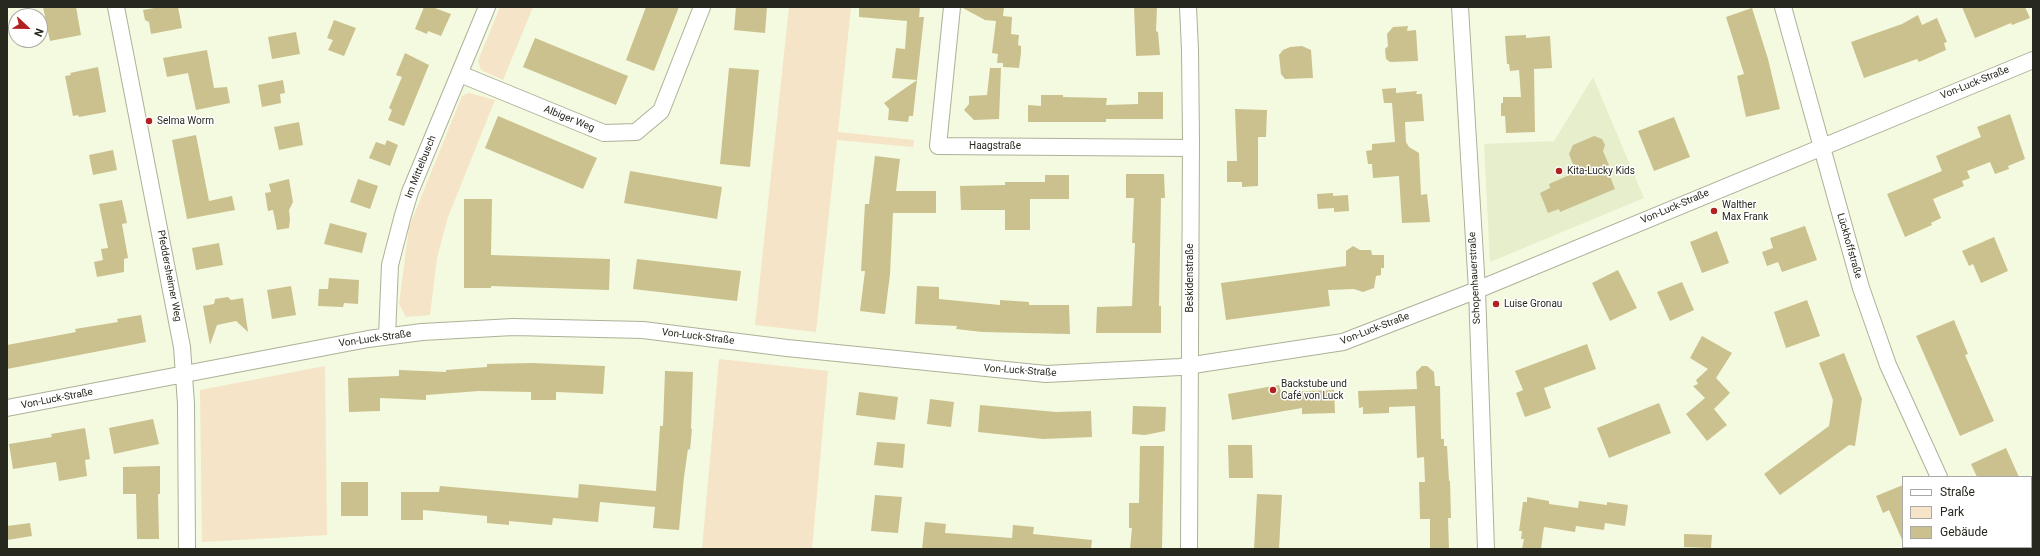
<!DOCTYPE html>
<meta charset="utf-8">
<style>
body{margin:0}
#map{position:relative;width:2040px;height:556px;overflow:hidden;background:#f4fadf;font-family:Roboto,sans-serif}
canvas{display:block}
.frame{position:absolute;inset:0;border:8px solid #27291f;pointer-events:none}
.legend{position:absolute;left:1902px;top:476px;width:130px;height:72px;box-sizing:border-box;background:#fff;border:1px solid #a9a9a5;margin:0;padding:5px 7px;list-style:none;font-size:12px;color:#27291f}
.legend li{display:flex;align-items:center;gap:8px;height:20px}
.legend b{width:20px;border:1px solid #a9a9a5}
.north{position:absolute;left:8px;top:8px;width:40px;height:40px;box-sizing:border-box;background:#fff;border:1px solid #a9a9a5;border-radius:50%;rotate:112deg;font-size:11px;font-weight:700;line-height:16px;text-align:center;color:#27291f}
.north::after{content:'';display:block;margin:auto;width:14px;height:18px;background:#b12121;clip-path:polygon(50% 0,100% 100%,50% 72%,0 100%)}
</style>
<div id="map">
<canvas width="2040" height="556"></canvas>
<div class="frame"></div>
<ul class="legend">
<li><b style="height:5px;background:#fff"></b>Straße</li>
<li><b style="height:11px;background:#f5e4c7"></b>Park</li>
<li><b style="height:11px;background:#cbc18e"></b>Gebäude</li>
</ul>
<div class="north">N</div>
</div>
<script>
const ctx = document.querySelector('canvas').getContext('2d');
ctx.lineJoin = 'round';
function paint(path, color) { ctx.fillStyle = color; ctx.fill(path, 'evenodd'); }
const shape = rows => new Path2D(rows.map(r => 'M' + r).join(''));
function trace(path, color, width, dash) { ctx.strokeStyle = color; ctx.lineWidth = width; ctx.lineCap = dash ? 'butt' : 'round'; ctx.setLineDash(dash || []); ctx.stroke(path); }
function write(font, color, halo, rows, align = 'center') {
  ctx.font = font + ' Roboto,sans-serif'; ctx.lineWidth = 3; ctx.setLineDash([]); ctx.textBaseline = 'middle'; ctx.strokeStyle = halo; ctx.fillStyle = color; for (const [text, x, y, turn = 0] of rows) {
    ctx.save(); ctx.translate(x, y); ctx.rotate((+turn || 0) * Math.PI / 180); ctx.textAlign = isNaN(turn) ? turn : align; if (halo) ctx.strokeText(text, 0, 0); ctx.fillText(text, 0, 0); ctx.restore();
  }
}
const built = shape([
 [1593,77,1644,198,1490,262,1484,144,1554,141]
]);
const green = shape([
 [500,7,533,7,503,80,481,70,478,61],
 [789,7,851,7,838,132,914,140,913,147,837,140,816,332,755,325],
 [469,93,495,100,448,217,437,258,430,315,406,317,399,304,409,227,462,96],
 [719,359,828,371,812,549,702,549],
 [325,366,327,535,202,542,200,390]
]);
const building = shape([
 [43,7,76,7,81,35,50,41],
 [160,7,178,7,182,28,151,34,149,22,145,20,143,10],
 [424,7,432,7,451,14,441,36,428,31,427,34,415,29],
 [646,7,679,7,654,71,626,60],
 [736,7,767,7,765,33,734,30],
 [859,7,920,7,919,17,924,17,917,80,892,78,896,48,905,49,907,21,859,17],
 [961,7,1004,7,1003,16,1012,17,1011,34,1019,35,1018,45,1021,46,1021,53,1019,68,1003,67,1003,63,997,63,998,54,992,53,996,21,985,20],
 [1134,7,1157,7,1156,31,1158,32,1160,55,1136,56],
 [1962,7,2025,7,2030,18,2012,25,2011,23,1975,38],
 [1752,8,1768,59,1780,109,1746,117,1737,76,1744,74,1726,17],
 [1918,15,1922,25,1937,18,1947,42,1944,43,1946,50,1919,62,1917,59,1864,78,1851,42,1902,24],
 [334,20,356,28,344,56,328,50,333,40,327,38],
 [1408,26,1407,31,1416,30,1418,61,1390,62,1386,59,1385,49,1388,46,1387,34,1393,27],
 [296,32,300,54,272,59,268,37],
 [1526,35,1526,38,1550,36,1552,68,1534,69,1535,132,1506,133,1505,116,1501,116,1501,103,1503,103,1503,97,1521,97,1519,70,1510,71,1509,64,1507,64,1505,36],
 [535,38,628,76,616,105,523,67],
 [1302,46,1311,50,1313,78,1285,79,1281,74,1279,55,1283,50,1290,47],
 [207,50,214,88,227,87,230,103,196,110,188,73,167,77,163,58],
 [405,53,429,65,404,126,388,120,392,110,389,108,402,77,396,75],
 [98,67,106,112,79,117,78,115,73,116,65,76,71,75,70,73],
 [729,68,759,70,750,167,720,164],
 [990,68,1001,68,999,119,974,120,964,110,969,104,969,96,987,95],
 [283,80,285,93,280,94,281,103,262,107,258,85],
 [917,80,913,116,909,116,908,122,888,120,889,109,884,103],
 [1396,88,1396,93,1417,91,1416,94,1422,94,1424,121,1405,122,1406,142,1409,147,1419,153,1421,195,1427,194,1430,222,1402,223,1399,176,1373,178,1372,164,1368,164,1366,151,1372,150,1372,144,1395,142,1392,103,1384,103,1382,89],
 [1138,92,1163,92,1163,119,1106,119,1106,122,1028,122,1028,105,1041,106,1041,95,1063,95,1063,97,1107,98,1106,105,1138,104],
 [1235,109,1267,110,1266,137,1258,137,1258,186,1242,187,1242,182,1227,182,1227,161,1237,161],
 [2010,114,2025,159,2008,166,2009,169,1995,174,1990,162,1967,171,1970,178,1962,181,1964,186,1933,199,1941,218,1931,223,1932,225,1905,237,1887,194,1942,171,1936,156,1981,137,1977,127],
 [498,116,597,158,583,189,485,148],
 [1674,117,1690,157,1654,171,1638,131],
 [299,122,303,145,279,150,274,127],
 [196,135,209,201,232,196,235,210,187,219,172,140],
 [1594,136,1602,139,1605,145,1603,151,1609,165,1606,166,1615,189,1560,212,1559,209,1548,213,1540,193,1550,188,1549,184,1576,172,1569,154,1573,145],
 [387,140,398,145,390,166,369,158,376,142,385,145],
 [113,150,117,170,93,175,89,155],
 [875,156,900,159,896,191,936,191,936,213,893,213,890,274,885,314,860,311,865,271,861,271,865,204,869,204],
 [630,171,722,187,717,219,624,203],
 [1126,174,1164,174,1165,198,1161,198,1159,306,1161,306,1161,333,1096,333,1097,307,1132,306,1135,243,1132,243,1134,198,1126,198],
 [1045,175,1069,175,1069,199,1030,199,1030,230,1005,230,1005,210,961,210,960,186,1005,185,1005,182,1045,182],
 [289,179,293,202,289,210,290,219,289,228,277,230,273,210,268,211,265,193,271,192,269,184],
 [358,179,378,186,370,209,350,202],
 [1333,193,1333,196,1348,195,1349,211,1334,212,1334,208,1318,209,1317,194],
 [464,199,492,199,491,255,610,259,609,290,491,286,491,288,464,288],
 [122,200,127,223,122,224,128,258,124,259,124,272,97,277,94,262,103,260,101,249,108,248,99,204],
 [330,223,367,233,362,253,324,244],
 [1805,226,1817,260,1782,272,1778,262,1767,266,1762,252,1773,248,1770,238],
 [1717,231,1729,263,1702,273,1690,242],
 [1994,237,2008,271,1981,283,1973,264,1969,266,1962,251],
 [219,243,223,265,196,270,192,248],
 [1353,246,1360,250,1371,250,1372,255,1384,255,1384,268,1381,268,1381,275,1376,276,1374,288,1363,292,1354,289,1328,290,1330,306,1226,320,1221,283,1346,266,1346,251],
 [637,259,741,271,737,301,633,289],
 [1618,270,1637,308,1610,321,1592,283],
 [329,278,359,280,358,304,344,303,343,307,318,306,319,289,328,289],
 [1682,282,1694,310,1670,321,1657,292],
 [291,286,296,315,272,319,267,290],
 [917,286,939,287,939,299,1000,305,1000,300,1029,302,1029,305,1069,305,1070,334,982,332,956,329,957,326,915,324],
 [228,297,231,300,243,298,248,332,236,321,217,325,210,345,203,306,214,304,215,299],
 [1807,300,1820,336,1786,348,1774,312],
 [141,315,146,342,7,369,7,345,76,332,75,329,118,322,117,319],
 [1954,320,1968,354,1965,355,1994,421,1960,436,1916,336],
 [1702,336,1732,353,1716,378,1730,393,1714,409,1727,425,1707,441,1686,414,1705,398,1693,386,1698,384,1696,380,1708,369,1690,358],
 [1587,344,1596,369,1544,388,1551,408,1525,417,1516,393,1523,390,1515,371],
 [1844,353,1862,399,1855,446,1849,445,1780,495,1764,474,1829,426,1833,400,1819,363],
 [532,363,605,366,603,394,556,392,556,400,531,400,531,392,479,391,426,395,426,400,380,398,380,411,349,412,348,378,399,376,399,370,446,372,446,370,487,367,487,364],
 [1422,366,1427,366,1434,372,1435,386,1440,386,1441,439,1444,439,1444,446,1447,446,1449,481,1450,481,1451,518,1448,518,1449,549,1430,549,1430,519,1420,519,1419,482,1425,482,1424,457,1417,458,1415,406,1389,407,1389,413,1363,414,1363,407,1359,408,1358,391,1417,389,1416,372],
 [665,371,693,372,691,429,692,429,690,450,688,449,684,477,679,530,653,528,655,507,600,502,598,522,553,518,552,525,509,521,509,525,487,523,487,516,423,510,423,520,401,520,401,492,439,492,440,486,578,498,579,484,656,491,660,426,663,426],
 [1279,385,1281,392,1334,390,1335,413,1302,414,1302,408,1232,420,1228,394],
 [859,392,898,397,895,420,856,415],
 [930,399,954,402,951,427,927,424],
 [1659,403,1671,433,1609,458,1597,428],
 [980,405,1056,412,1091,411,1092,437,1043,439,978,432],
 [1133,406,1166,407,1165,431,1145,435,1132,434],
 [153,419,159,444,114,454,109,428],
 [85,428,90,459,85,460,87,476,59,481,56,462,13,469,9,444,52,437,51,434],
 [877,442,905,444,903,468,874,465],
 [1228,445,1252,445,1253,478,1229,478],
 [1140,446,1164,446,1162,549,1130,549,1132,528,1129,528,1129,503,1139,503],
 [2006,448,2019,477,1977,477,1971,464],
 [160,466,160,494,158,494,159,539,137,539,136,494,123,494,123,467],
 [341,482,368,482,368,516,341,516],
 [1903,485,1903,542,1889,510,1883,513,1876,496],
 [1257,494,1282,495,1279,549,1254,549],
 [875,495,902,497,898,533,871,531],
 [1527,497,1549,501,1549,504,1578,508,1579,501,1607,505,1607,502,1628,505,1625,526,1605,523,1604,530,1576,526,1575,532,1544,527,1541,549,1522,549,1524,539,1521,539,1522,531,1519,531,1523,502,1527,502],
 [925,522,946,524,945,533,1012,538,1013,525,1034,527,1033,534,1092,540,1091,549,922,549],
 [30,523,32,536,7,540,7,526],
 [1684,534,1712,535,1711,548,1684,547]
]);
const street = shape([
 [116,7,182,347,186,404,187,549],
 [952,7,938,146,1191,148],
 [1188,7,1190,50,1191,140,1189,549],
 [1460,7,1477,290,1486,549],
 [1783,7,1861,288,1888,365,1939,477],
 [460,74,604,133,636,132,661,111,702,7],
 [387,336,390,265,403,215,410,192,487,7],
 [7,408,368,339,422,332,513,327,643,330,787,348,1046,374,1180,367,1343,342,1477,290,2033,60],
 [1974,547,1975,549]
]);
const markers = [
 [149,121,4,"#b12121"],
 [1559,171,4,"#b12121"],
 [1714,211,4,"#b12121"],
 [1496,304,4,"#b12121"],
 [1273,390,4,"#b12121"]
];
const streetNames = [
 ["Von-Luck-Straße",1975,83,-22],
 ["Albiger Weg",569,119,22],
 ["Haagstraße",995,146],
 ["Im Mittelbusch",421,167,-68],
 ["Von-Luck-Straße",1675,207,-23],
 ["Lückhoffstraße",1849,246,74],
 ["Pfeddersheimer Weg",169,276,79],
 ["Beskidenstraße",1190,278,-90],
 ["Schopenhauerstraße",1475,278,-93],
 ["Von-Luck-Straße",1375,329,-21],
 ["Von-Luck-Straße",698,337,7],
 ["Von-Luck-Straße",375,339,-8],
 ["Von-Luck-Straße",1020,371,4],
 ["Von-Luck-Straße",57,399,-11]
];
const poiNames = [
 ["Selma Worm",157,121],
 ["Kita-Lucky Kids",1567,171],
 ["Walther",1722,205],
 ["Max Frank",1722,217],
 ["Luise Gronau",1504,304],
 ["Backstube und",1281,384],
 ["Café von Luck",1281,396]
];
paint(built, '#e7eecc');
paint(green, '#f5e4c7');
paint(building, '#cbc18e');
trace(street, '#acb198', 18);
trace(street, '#fff', 16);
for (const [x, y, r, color] of markers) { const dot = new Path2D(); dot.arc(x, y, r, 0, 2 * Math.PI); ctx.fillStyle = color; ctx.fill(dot); trace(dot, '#fff', 1.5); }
write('10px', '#27291f', '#fff', streetNames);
write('10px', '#27291f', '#fff', poiNames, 'left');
</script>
